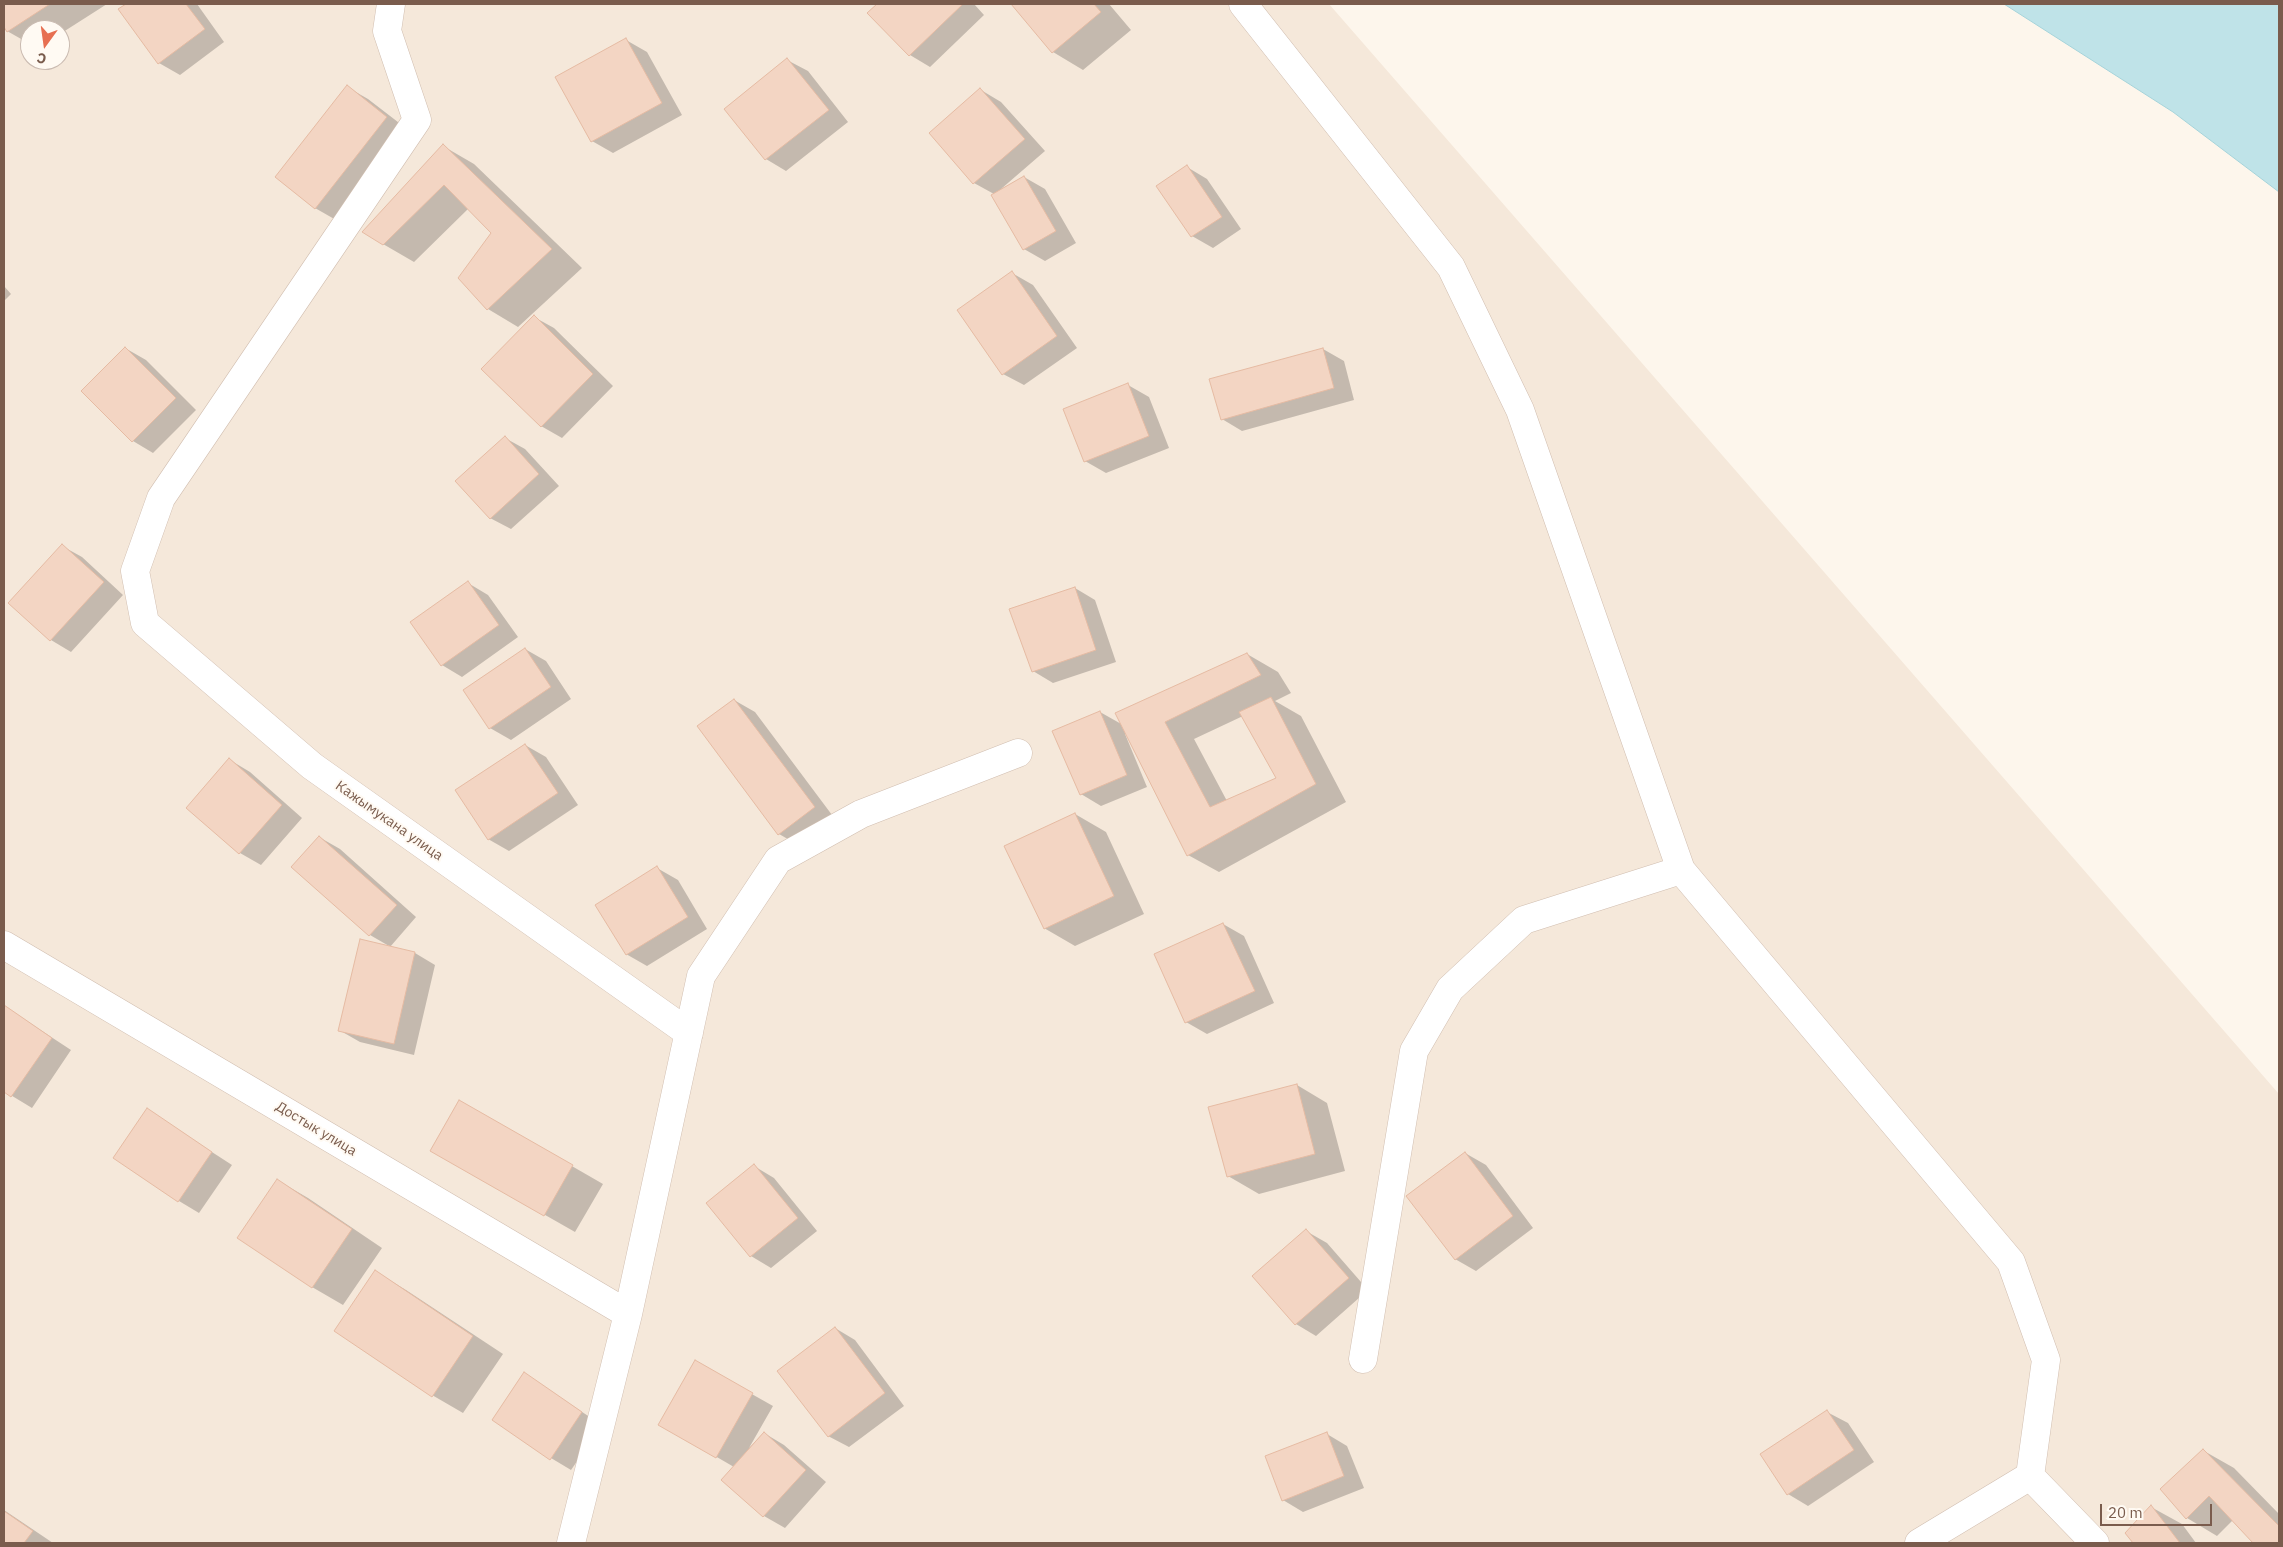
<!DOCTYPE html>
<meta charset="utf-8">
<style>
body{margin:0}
#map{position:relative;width:2283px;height:1547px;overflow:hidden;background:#fdf6ec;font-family:"IBM Plex Sans",sans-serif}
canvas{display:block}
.frame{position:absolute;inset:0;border:5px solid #7a5c4d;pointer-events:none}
.north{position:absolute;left:20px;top:20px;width:50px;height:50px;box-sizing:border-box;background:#fffaf3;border:1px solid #cabbb1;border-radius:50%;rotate:194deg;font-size:14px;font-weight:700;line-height:20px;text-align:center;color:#7a5c4d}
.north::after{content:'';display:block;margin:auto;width:18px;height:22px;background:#e76f51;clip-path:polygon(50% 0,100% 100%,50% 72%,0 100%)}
.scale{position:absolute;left:2100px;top:1504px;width:112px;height:22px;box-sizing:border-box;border:2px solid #7a5c4d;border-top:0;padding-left:6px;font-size:15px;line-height:18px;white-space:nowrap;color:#7a5c4d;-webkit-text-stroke:4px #fffaf3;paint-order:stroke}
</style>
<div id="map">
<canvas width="2283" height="1547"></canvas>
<div class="frame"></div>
<div class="north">С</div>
<div class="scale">20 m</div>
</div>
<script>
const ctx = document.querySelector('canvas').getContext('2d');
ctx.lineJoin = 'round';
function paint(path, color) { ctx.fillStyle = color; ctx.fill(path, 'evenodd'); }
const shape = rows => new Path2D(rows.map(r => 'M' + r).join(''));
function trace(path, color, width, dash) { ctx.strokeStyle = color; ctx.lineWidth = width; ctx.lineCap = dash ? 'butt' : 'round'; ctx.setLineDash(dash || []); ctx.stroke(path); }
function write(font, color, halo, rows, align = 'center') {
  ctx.font = font + ' "IBM Plex Sans",sans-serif'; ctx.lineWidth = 4; ctx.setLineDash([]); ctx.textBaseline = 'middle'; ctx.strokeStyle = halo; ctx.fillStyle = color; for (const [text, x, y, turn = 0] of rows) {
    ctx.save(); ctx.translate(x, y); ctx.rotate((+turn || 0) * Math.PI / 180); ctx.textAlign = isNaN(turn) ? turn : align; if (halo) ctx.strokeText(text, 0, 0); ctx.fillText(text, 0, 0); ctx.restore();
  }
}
const residential = shape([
 [4,4,1329,4,2279,1094,2279,1543,4,1543],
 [30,30,60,30,60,60,30,60]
]);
const water = shape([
 [2004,4,2279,4,2279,192,2173,112,2004,4]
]);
const shadow = shape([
 [4,4,107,4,60,34,60,30,30,30,30,44,7,31,4,25],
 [128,4,197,4,224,42,180,75,159,63,120,9],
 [878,4,974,4,984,15,930,67,910,55,869,13],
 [1012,4,1109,4,1131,30,1083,70,1053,52],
 [626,40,647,52,682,115,613,153,592,141],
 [787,60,808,71,848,122,786,171,766,159],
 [347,87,368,99,407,129,336,220,315,208],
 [981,90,1001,102,1045,151,1001,189,1024,177,1045,189,1076,243,1045,261,1024,249,994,194,974,183],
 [443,146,474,164,582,268,518,327,488,309,493,233,469,208,414,262,383,244],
 [1187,167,1207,179,1241,229,1213,248,1192,236,1158,186],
 [1012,273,1033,285,1077,348,1024,385,1003,374],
 [4,286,11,294,4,301],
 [534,317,554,328,613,386,562,438,541,426],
 [125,348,146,360,196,410,153,453,133,441],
 [1323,349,1344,361,1354,400,1242,431,1222,419],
 [1128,385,1149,397,1169,448,1106,473,1085,461],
 [505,438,525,449,559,486,511,529,490,518],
 [62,546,82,557,123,595,71,652,51,640],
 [468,583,488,595,518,637,462,677,442,665],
 [1075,588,1095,600,1116,662,1053,683,1033,671],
 [525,649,546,661,571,699,511,740,490,728],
 [1247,654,1278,672,1291,693,1275,701,1301,716,1346,802,1219,872,1188,855,1126,733,1125,734,1147,787,1101,806,1081,794,1100,712,1123,725],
 [1243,716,1277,778,1227,801,1194,739],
 [734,700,755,712,835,819,800,846,779,834],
 [525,745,546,757,578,805,509,851,488,839],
 [230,760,250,772,302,818,261,865,240,853,188,807],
 [1075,814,1106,832,1144,914,1075,946,1044,928],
 [319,837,340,849,416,917,390,947,415,953,435,965,414,1055,360,1042,339,1030,389,946,370,935],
 [657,868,678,880,707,929,647,966,626,954],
 [1223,924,1244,936,1274,1003,1207,1034,1186,1022],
 [4,1006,71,1050,32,1108,4,1091],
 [1297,1085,1327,1103,1345,1171,1259,1194,1228,1176],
 [459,1101,603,1184,575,1232,431,1150],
 [147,1110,232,1165,199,1213,179,1201],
 [1465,1153,1486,1165,1533,1228,1476,1271,1455,1259],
 [754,1166,774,1178,817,1231,771,1268,751,1256],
 [277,1180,308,1198,382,1248,343,1305,312,1287],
 [1306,1231,1327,1243,1368,1290,1316,1336,1296,1324],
 [376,1272,406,1290,503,1354,463,1413,432,1395],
 [835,1328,855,1340,904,1406,849,1447,828,1436],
 [695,1362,773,1406,749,1448,764,1433,784,1445,826,1482,785,1528,764,1516,723,1480,734,1467,660,1424],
 [524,1374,602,1425,571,1470,551,1458],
 [1827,1412,1848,1423,1874,1462,1808,1506,1788,1494],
 [1327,1434,1347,1446,1364,1488,1303,1512,1283,1500],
 [2204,1451,2234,1468,2279,1514,2279,1543,2255,1543,2233,1520,2217,1536,2187,1518],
 [2151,1507,2182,1524,2196,1543,2134,1543,2127,1533],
 [4,1510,53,1543,4,1543]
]);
const building = shape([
 [4,4,50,4,7,32,4,27,4,4],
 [126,4,186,4,205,29,158,64,118,9,126,4],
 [877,4,963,4,909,56,867,13,877,4],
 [1011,4,1094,4,1101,12,1052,53,1011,4],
 [626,38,662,103,591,142,555,77,626,38],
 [787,58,829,110,765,160,724,109,787,58],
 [347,85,387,117,315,209,275,177,347,85],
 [980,88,1025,139,973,184,929,133,980,88],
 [443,144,552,249,487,310,458,278,491,233,444,185,383,245,362,232,443,144],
 [1187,165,1222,217,1191,237,1156,186,1187,165],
 [1024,176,1056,231,1023,250,991,195,1024,176],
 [1012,271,1057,336,1002,375,957,310,1012,271],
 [534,315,593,374,541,427,481,369,534,315],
 [125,347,176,398,132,442,81,391,125,347],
 [1323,348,1334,388,1221,420,1209,379,1323,348],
 [1128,383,1149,436,1084,462,1063,409,1128,383],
 [505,436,539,474,490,519,455,481,505,436],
 [62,544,104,582,50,641,8,603,62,544],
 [468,581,499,625,441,666,410,622,468,581],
 [1075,587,1096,650,1032,672,1009,609,1075,587],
 [525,648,551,687,489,729,463,690,525,648],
 [1247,653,1261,675,1165,722,1210,807,1276,778,1239,712,1271,697,1316,784,1187,856,1115,713,1247,653],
 [734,699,815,807,778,835,697,726,734,699],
 [1100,711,1127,775,1080,795,1052,731,1100,711],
 [525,744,558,793,488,840,455,790,525,744],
 [229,758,282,805,239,854,186,808,229,758],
 [1075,813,1114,896,1044,929,1004,846,1075,813],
 [319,836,397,905,369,936,291,867,319,836],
 [657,866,688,917,626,955,595,905,657,866],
 [1223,923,1255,991,1185,1023,1154,954,1223,923],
 [360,939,415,952,394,1044,338,1031,360,939],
 [4,1005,52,1038,11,1097,4,1092,4,1005],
 [1297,1084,1315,1154,1227,1177,1208,1107,1297,1084],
 [459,1100,573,1165,544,1216,430,1151,459,1100],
 [147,1108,212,1152,178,1202,113,1158,147,1108],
 [1465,1152,1513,1216,1455,1260,1406,1196,1465,1152],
 [754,1164,798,1218,750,1257,706,1203,754,1164],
 [277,1179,352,1229,312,1288,237,1238,277,1179],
 [1306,1229,1349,1278,1295,1325,1252,1276,1306,1229],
 [375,1270,473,1336,432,1397,334,1331,375,1270],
 [835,1327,885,1393,828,1437,777,1371,835,1327],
 [695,1360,753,1393,716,1458,658,1425,695,1360],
 [524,1372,582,1412,550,1460,492,1420,524,1372],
 [1827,1410,1854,1450,1787,1495,1760,1454,1827,1410],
 [764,1432,806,1470,763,1517,721,1480,764,1432],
 [1327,1432,1344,1476,1282,1501,1265,1456,1327,1432],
 [2203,1449,2279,1526,2279,1543,2253,1543,2209,1496,2186,1519,2160,1489,2203,1449],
 [2151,1505,2180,1543,2133,1543,2125,1533,2151,1505],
 [4,1511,33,1531,24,1543,4,1543,4,1511]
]);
const minor = shape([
 [391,4,387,31,417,120,161,498,135,571,145,623,312,766,689,1033],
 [1243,4,1451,267,1520,410,1681,870,2011,1262,2046,1360,2030,1476,2095,1543],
 [4,945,628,1314],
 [1363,1359,1414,1051,1450,989,1524,920,1681,870],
 [571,1543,628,1314,701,976,778,860,861,814,1018,753],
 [1919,1543,2030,1476]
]);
const streetNames = [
 ["Кажымукана улица",389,821,35],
 ["Достык улица",316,1129,31]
];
paint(residential, '#f5e8da');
paint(water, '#bfe3e8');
trace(water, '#a5d3da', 1);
paint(shadow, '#0003');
paint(building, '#f3d5c3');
trace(building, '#e6bba3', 1);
trace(minor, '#d1beb0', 29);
trace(minor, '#fff', 28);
write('14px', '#7a5c4d', '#fffaf3', streetNames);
</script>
